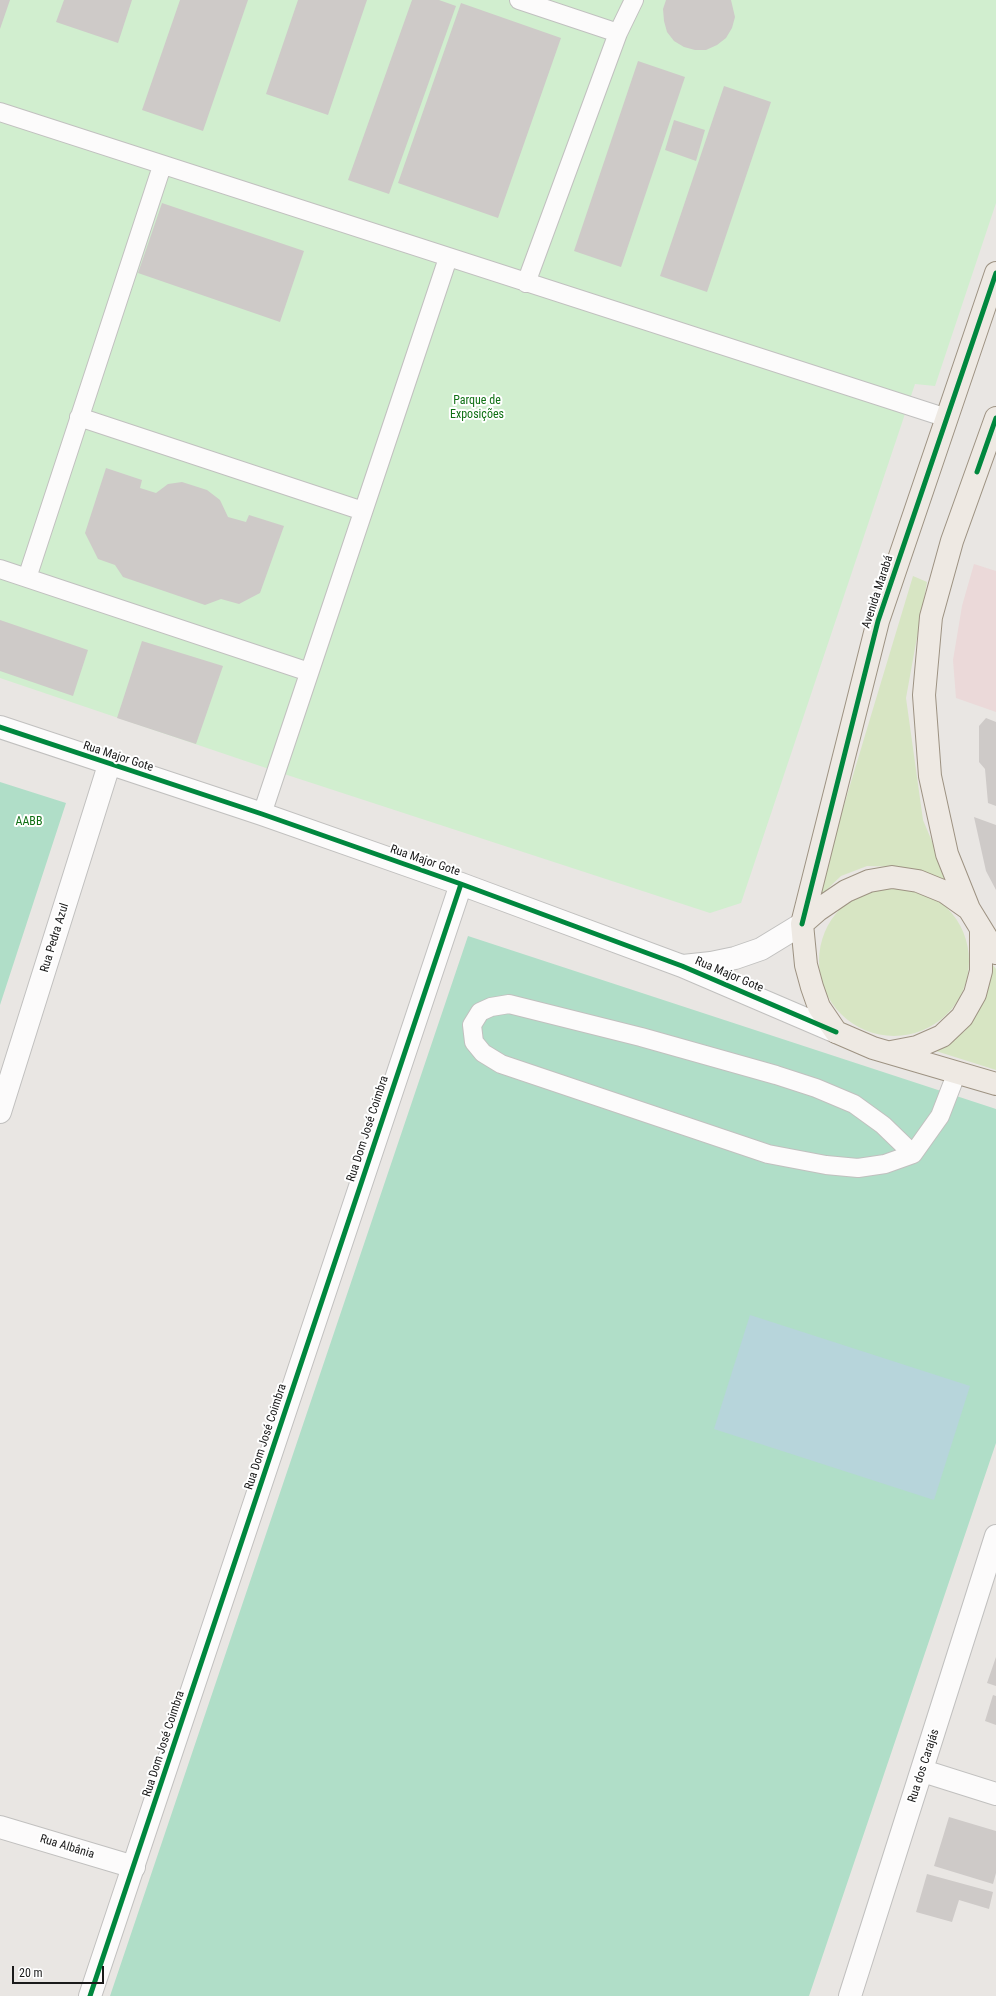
<!DOCTYPE html>
<meta charset="utf-8">
<style>
body{margin:0}
#map{position:relative;width:996px;height:1996px;overflow:hidden;background:#e9e6e3;font-family:"Roboto Condensed",sans-serif}
canvas{display:block}
.scale{position:absolute;left:12px;top:1966px;width:92px;height:18px;box-sizing:border-box;border:2px solid #1a1a1a;border-top:0;padding-left:5px;font-size:12px;line-height:14px;white-space:nowrap;color:#1a1a1a;-webkit-text-stroke:3px #fff;paint-order:stroke}
</style>
<div id="map">
<canvas width="996" height="1996"></canvas>
<div class="scale">20 m</div>
</div>
<script>
const ctx = document.querySelector('canvas').getContext('2d');
ctx.lineJoin = 'round';
function paint(path, color) { ctx.fillStyle = color; ctx.fill(path, 'evenodd'); }
const shape = rows => new Path2D(rows.map(r => 'M' + r).join(''));
function trace(path, color, width, dash) { ctx.strokeStyle = color; ctx.lineWidth = width; ctx.lineCap = dash ? 'butt' : 'round'; ctx.setLineDash(dash || []); ctx.stroke(path); }
function write(font, color, halo, rows, align = 'center') {
  ctx.font = font + ' "Roboto Condensed",sans-serif'; ctx.lineWidth = 4; ctx.setLineDash([]); ctx.textBaseline = 'middle'; ctx.strokeStyle = halo; ctx.fillStyle = color; for (const [text, x, y, turn = 0] of rows) {
    ctx.save(); ctx.translate(x, y); ctx.rotate((+turn || 0) * Math.PI / 180); ctx.textAlign = isNaN(turn) ? turn : align; if (halo) ctx.strokeText(text, 0, 0); ctx.fillText(text, 0, 0); ctx.restore();
  }
}
const commercial = shape([
 [974,564,996,571,996,712,956,698,953,660,962,606]
]);
const grass = shape([
 [913,576,927,582,906,698,923,820,952,889,902,867,867,866,841,876,817,899,826,865],
 '819 961a75 75 0 1 1 150 0a75 75 0 1 1-150 0Z',
 [988,959,996,969,996,1070,936,1051,965,1031,986,996]
]);
const park = shape([
 [0,0,996,0,996,203,935,386,915,384,741,903,710,913,275,771,0,678]
]);
const pitch = shape([
 [0,782,66,803,0,1005],
 [468,936,996,1109,996,1443,809,1996,110,1996]
]);
const water = shape([
 [750,1315,970,1386,934,1500,714,1429]
]);
const building = shape([
 [0,0,10,0,0,29],
 [64,0,132,0,118,43,56,22],
 [180,0,248,0,203,131,142,110],
 [298,0,367,0,328,115,266,94],
 [412,0,439,0,456,6,389,194,348,180],
 [666,0,731,0,735,17,732,28,726,38,717,45,706,50,695,50,684,47,674,41,667,32,664,21,663,9],
 [461,3,561,38,498,218,398,183],
 [638,61,685,77,621,267,574,251],
 [724,86,771,102,707,292,660,276],
 [674,120,705,130,696,161,665,150],
 [162,203,304,251,280,322,138,273],
 [106,468,142,480,140,488,156,493,168,484,182,482,207,490,220,500,228,517,246,522,249,515,284,526,260,593,239,604,221,599,205,605,123,577,115,565,98,559,85,533],
 [0,620,88,650,73,696,0,671],
 [142,641,223,666,196,744,117,718],
 [986,718,996,722,996,806,988,803,985,769,979,762,979,726],
 [974,817,996,825,996,890,986,871],
 [996,1657,996,1686,987,1683],
 [993,1695,996,1696,996,1725,985,1721],
 [949,1817,996,1831,996,1873,993,1884,934,1866],
 [927,1874,993,1892,989,1909,959,1900,952,1922,916,1912]
]);
const service = shape([
 [519,0,618,33],
 [0,112,947,418],
 [526,283,618,33,634,0],
 [79,417,363,511],
 [0,569,309,672],
 [27,578,162,166],
 [262,814,448,258],
 [913,1154,883,1125,854,1104,816,1088,776,1075,641,1037,509,1004,491,1007,480,1012,472,1025,474,1042,483,1053,501,1064,768,1154,826,1165,858,1168,885,1164,913,1154,940,1116,957,1072]
]);
const minor = shape([
 [923,1771,996,1794],
 [0,1827,134,1867],
 [850,1996,996,1536]
]);
const tertiary = shape([
 [0,727,262,814,461,884,682,966,836,1032],
 [683,966,711,963,735,958,761,949,802,924],
 [0,1112,109,765],
 [90,1996,461,884]
]);
const primary = shape([
 [996,273,878,621,802,924,806,965,812,987,819,1007,836,1032,873,1048,996,1084],
 [996,418,952,541,931,617,924,695,930,776,947,854,969,909,996,953],
 [802,924,818,910,846,891,869,881,892,877,918,881,945,892,969,909],
 [891,1052,917,1047,942,1036,962,1017,975,994,981,971,981,931]
]);
const cycleway = shape([
 [977,472,996,418],
 [0,727,262,814,461,884,682,966,836,1032],
 [802,924,878,621,996,273],
 [90,1996,461,884]
]);
const parkNames = [
 ["Parque de",477,401],
 ["Exposições",477,415],
 ["AABB",29,822]
];
const streetNames = [
 ["Avenida Marabá",878,592,-72],
 ["Rua Major Gote",118,757,18],
 ["Rua Major Gote",425,861,19],
 ["Rua Pedra Azul",55,938,-73],
 ["Rua Major Gote",729,975,23],
 ["Rua Dom José Coimbra",368,1129,-72],
 ["Rua Dom José Coimbra",266,1437,-72],
 ["Rua Dom José Coimbra",164,1744,-72],
 ["Rua dos Carajás",924,1766,-72],
 ["Rua Albânia",67,1847,17]
];
paint(commercial, '#ebd9d9');
paint(grass, '#d7e5c3');
paint(park, '#d1eecf');
paint(pitch, '#b0dec8');
paint(water, '#b7d5db');
paint(building, '#cecac8');
trace(service, '#c1c0bf', 20);
trace(minor, '#c1c0bf', 24);
trace(tertiary, '#c1c0bf', 24);
trace(primary, '#9d9282', 24);
trace(service, '#fcfbfb', 18);
trace(minor, '#fcfbfb', 22);
trace(tertiary, '#fcfbfb', 22);
trace(primary, '#eee9e3', 22);
trace(cycleway, '#00873e', 5);
write('12px', '#107014', '#fff', parkNames);
write('12px', '#1a1a1a', '#fff', streetNames);
</script>
